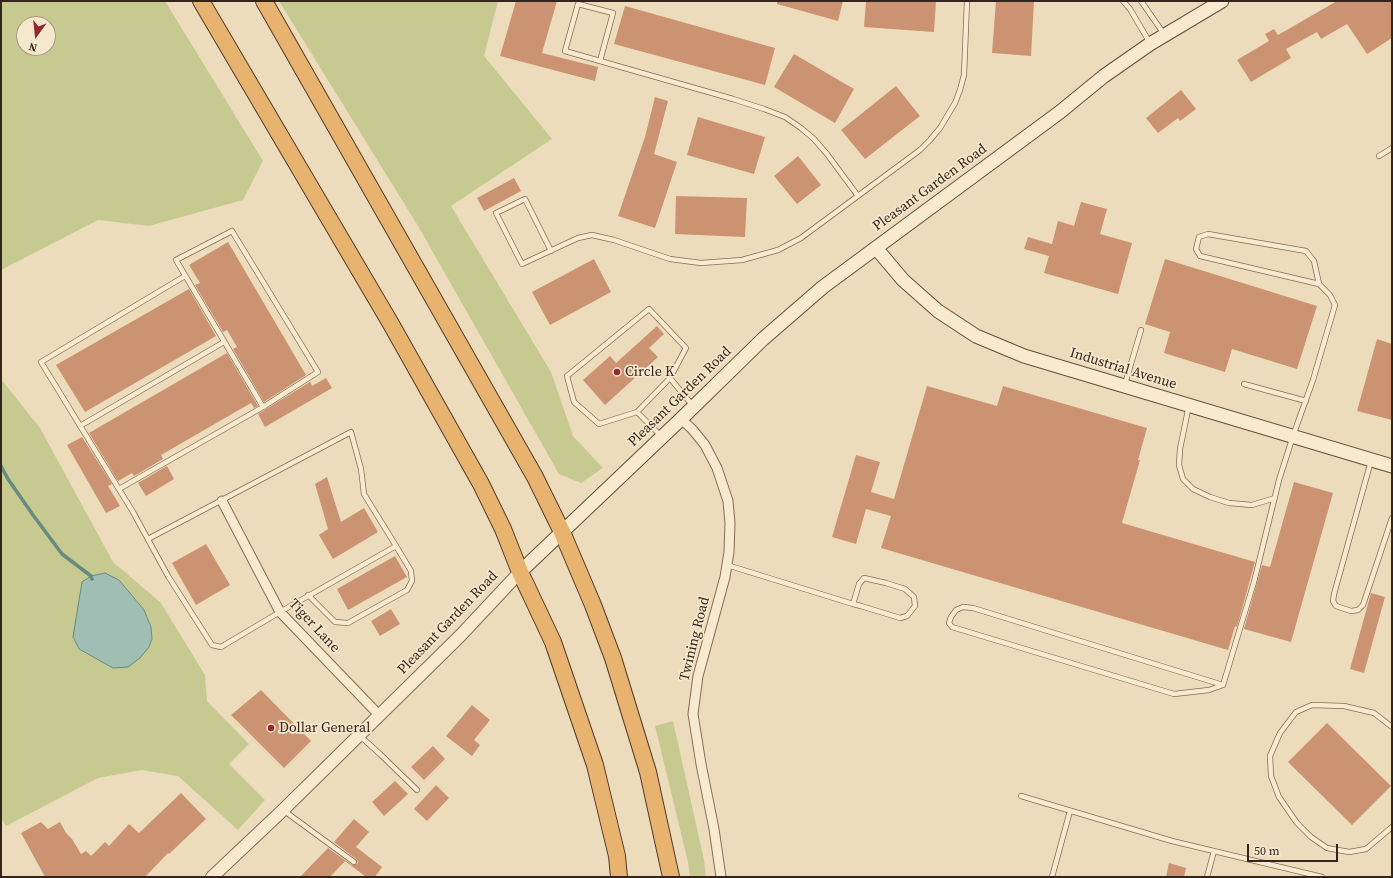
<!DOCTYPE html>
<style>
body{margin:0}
#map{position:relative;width:1393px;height:878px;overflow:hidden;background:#eddcbc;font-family:"Source Serif 4",serif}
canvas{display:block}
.frame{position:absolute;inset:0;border:2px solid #33251b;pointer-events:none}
.north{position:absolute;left:16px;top:16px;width:40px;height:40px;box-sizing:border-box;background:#f5e7cb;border:1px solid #a79985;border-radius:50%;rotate:195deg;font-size:11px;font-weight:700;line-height:16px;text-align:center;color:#33251b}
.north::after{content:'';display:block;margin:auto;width:14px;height:18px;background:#92272d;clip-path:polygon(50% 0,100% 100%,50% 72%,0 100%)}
.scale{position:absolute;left:1247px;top:844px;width:91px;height:18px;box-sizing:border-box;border:2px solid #33251b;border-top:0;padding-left:5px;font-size:12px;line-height:14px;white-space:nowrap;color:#33251b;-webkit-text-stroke:3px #f5e7cb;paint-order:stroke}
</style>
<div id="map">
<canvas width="1393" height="878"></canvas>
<div class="frame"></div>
<div class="north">N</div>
<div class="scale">50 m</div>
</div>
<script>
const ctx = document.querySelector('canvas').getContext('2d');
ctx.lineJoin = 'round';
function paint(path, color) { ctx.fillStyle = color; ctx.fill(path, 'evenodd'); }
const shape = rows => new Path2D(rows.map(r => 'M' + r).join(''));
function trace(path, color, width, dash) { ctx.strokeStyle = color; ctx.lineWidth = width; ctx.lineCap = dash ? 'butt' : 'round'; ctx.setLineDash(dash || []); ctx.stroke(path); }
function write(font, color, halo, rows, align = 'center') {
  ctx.font = font + ' "Source Serif 4",serif'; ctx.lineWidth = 3.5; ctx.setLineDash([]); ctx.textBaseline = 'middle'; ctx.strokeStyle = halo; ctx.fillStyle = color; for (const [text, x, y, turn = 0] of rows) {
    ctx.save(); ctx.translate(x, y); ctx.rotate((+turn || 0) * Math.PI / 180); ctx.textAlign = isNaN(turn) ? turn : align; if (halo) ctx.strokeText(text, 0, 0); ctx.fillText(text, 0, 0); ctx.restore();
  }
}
const green = shape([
 [1,1,165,1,263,161,243,200,149,226,98,220,1,270],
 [24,24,48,24,48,48,24,48],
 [279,1,498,1,484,56,552,139,451,206,551,372,573,436,603,468,581,483,559,474,418,226],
 [1,379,40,428,113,562,161,603,205,675,207,701,249,744,229,764,265,800,238,830,178,776,142,770,98,778,6,826,1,818],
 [119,580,144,610,151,627,113,668,79,649,73,637],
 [673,721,704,860,706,877,690,877,688,862,655,726]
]);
const water = shape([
 [105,573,119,580,144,610,151,627,152,639,149,647,140,658,128,667,113,668,79,649,73,637,82,582,91,576,105,573]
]);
const stream = shape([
 [1,466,8,479,33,515,62,554,91,576,92,579]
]);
const building = shape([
 [516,1,557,1,542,53,598,67,595,81,500,56],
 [777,1,843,1,838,21,777,4],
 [866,1,936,1,934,32,864,27],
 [996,1,1034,1,1031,56,992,53],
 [1337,1,1392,1,1392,38,1367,54,1347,24,1321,39,1317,32,1286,49,1291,58,1251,82,1237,60,1269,41,1265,34,1274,29,1278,35],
 [625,6,775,48,765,85,614,44],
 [794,54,854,89,835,123,774,87],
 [896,86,920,116,865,159,841,130],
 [1181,90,1196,109,1180,121,1178,118,1158,133,1146,118],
 [655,97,668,101,654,154,677,162,655,228,618,216,645,137],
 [698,117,765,137,754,174,687,155],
 [798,156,821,185,797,204,774,176],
 [514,178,521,191,484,211,477,198],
 [676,196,747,198,745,237,675,234],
 [1081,202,1107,209,1100,234,1132,243,1118,294,1044,273,1049,256,1024,249,1028,237,1052,244,1058,221,1074,226],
 [228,242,306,375,264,402,233,349,237,347,227,330,223,332,195,285,200,283,189,265],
 [594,259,611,292,550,325,532,292],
 [1165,259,1317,306,1297,369,1232,349,1225,372,1164,353,1170,332,1145,324],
 [189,289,216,336,85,412,56,365],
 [657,326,664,334,649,348,658,357,605,405,583,380,610,356,616,363],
 [1377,339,1392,344,1392,420,1357,411],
 [227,353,258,406,254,408,251,403,161,455,163,459,134,476,132,473,118,481,89,433],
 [326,378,332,388,265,427,258,414,310,382,312,386],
 [927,386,997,406,1003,386,1147,428,1138,460,1140,460,1122,523,1255,562,1237,627,1235,626,1228,650,881,548,891,516,866,509,856,544,832,537,856,455,880,462,871,492,894,499],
 [82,437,112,484,108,486,120,506,106,513,67,445],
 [167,466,174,479,146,496,138,483],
 [327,477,341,522,364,508,378,532,333,559,319,535,328,529,315,484],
 [1294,482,1333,493,1291,642,1244,629,1262,565,1270,567],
 [206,544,230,585,196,605,172,563],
 [395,556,407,577,348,610,337,589],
 [1371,593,1385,597,1364,673,1350,669],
 [391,609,400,624,380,636,371,621],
 [261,690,311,741,284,768,231,715],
 [472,705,490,720,474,740,480,745,472,756,446,736],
 [1327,723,1391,786,1352,825,1288,762],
 [433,746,445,759,424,780,411,767],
 [395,781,408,794,384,816,372,802],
 [436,785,449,798,427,821,414,809],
 [181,793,206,819,169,854,168,853,145,877,45,877,21,833,41,822,48,829,60,822,66,833,72,839,81,854,86,851,91,856,105,842,109,846,129,824,139,833],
 [354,819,369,832,356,847,382,867,375,877,366,877,345,861,330,877,300,877,328,848,352,865,357,864,358,862,356,859,334,842],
 [1169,863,1186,868,1184,877,1166,877]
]);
const service = shape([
 [1123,1,1130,9,1150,43],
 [1141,1,1164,34],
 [600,61,613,13,578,4,565,51,733,99,764,109,785,117,801,128,814,139,827,154,858,196],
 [1379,156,1392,148],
 [232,231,318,372,263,407,176,260,232,231],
 [551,251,525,199,496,213,522,264,578,238,592,235,614,240,670,259,701,263,742,260,778,250,801,238,920,150,930,140,940,128,955,103,960,90,964,75,967,1],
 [1125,384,1141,330],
 [1244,384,1306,401],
 [1189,405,1180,449,1179,465,1183,479,1193,489,1210,497,1229,503,1252,505,1275,498],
 [637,412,670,378],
 [80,426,224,342],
 [661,436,637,412,599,424,574,402,567,376,649,309,686,348,670,378,693,406],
 [1371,461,1334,594,1333,601,1336,606,1351,611,1358,610,1363,605,1392,518],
 [119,489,263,407],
 [148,539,351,432,361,469,364,494,396,546,280,612,221,647,212,645,168,576,133,512,41,362,185,276],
 [727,565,853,604,861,606,900,618,907,616,915,606,914,597,905,589,886,583,864,578,859,584,853,604],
 [308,595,335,622,348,623,407,590,412,581,411,571,396,546],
 [963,607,973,608,1223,685,1209,690,1174,694,952,627,949,623,951,617,956,610,963,607],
 [1223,685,1254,582,1279,480,1293,436,1313,380,1335,305,1330,295,1319,284,1200,256,1196,249,1199,237,1208,234,1306,251,1314,261,1319,284],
 [1392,727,1374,713,1344,706,1312,705,1296,712,1280,733,1270,756,1271,776,1279,797,1297,823,1311,837,1327,848,1349,852,1366,849,1392,827],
 [360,736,380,754,417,790],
 [1021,796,1172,841,1322,877],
 [283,810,354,862],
 [1052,877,1070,811],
 [1207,877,1214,851]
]);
const minor = shape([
 [681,419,692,429,705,445,717,468,728,501,730,523,729,552,725,577,698,676,693,714,701,764,714,829,721,877],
 [222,501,280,612,379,715]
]);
const tertiary = shape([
 [212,877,283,810,460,636,520,572]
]);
const secondary = shape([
 [876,248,903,280,938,311,976,336,1024,356,1392,466],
 [520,572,681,419,763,339,823,287,1060,112,1104,76,1150,44,1222,1]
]);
const trunk = shape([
 [201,1,391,324,481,484,503,529,520,572,553,642,595,765,617,856,619,877],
 [264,1,535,477,562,532,593,605,613,658,648,772,671,877]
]);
const markers = [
 [617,372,4,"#92272d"],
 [271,728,4,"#92272d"]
];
const streetNames = [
 ["Pleasant Garden Road",930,188,-36],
 ["Industrial Avenue",1123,369,17],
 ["Pleasant Garden Road",680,397,-44],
 ["Pleasant Garden Road",448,623,-46],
 ["Tiger Lane",314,626,47],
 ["Twining Road",695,639,-76]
];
const poiNames = [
 ["Circle K",625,372],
 ["Dollar General",279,728]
];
paint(green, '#c6ca91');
paint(water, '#a0beb4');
trace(water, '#688b81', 1);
trace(stream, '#688b81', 3.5);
paint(building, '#cb9372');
trace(service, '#846c56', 6);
trace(minor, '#846c56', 11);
trace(tertiary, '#846c56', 14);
trace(secondary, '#664d39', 15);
trace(trunk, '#513b2b', 18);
trace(service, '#f8eacf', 4.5);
trace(minor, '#f8eacf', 9);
trace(tertiary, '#f8eacf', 12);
trace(secondary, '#f8eacf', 13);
trace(trunk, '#e8b26f', 16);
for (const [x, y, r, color] of markers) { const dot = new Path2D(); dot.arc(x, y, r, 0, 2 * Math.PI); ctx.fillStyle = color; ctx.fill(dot); trace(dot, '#f5e7cb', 1.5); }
write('14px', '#33251b', '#f5e7cb', streetNames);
write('14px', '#33251b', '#f5e7cb', poiNames, 'left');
</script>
